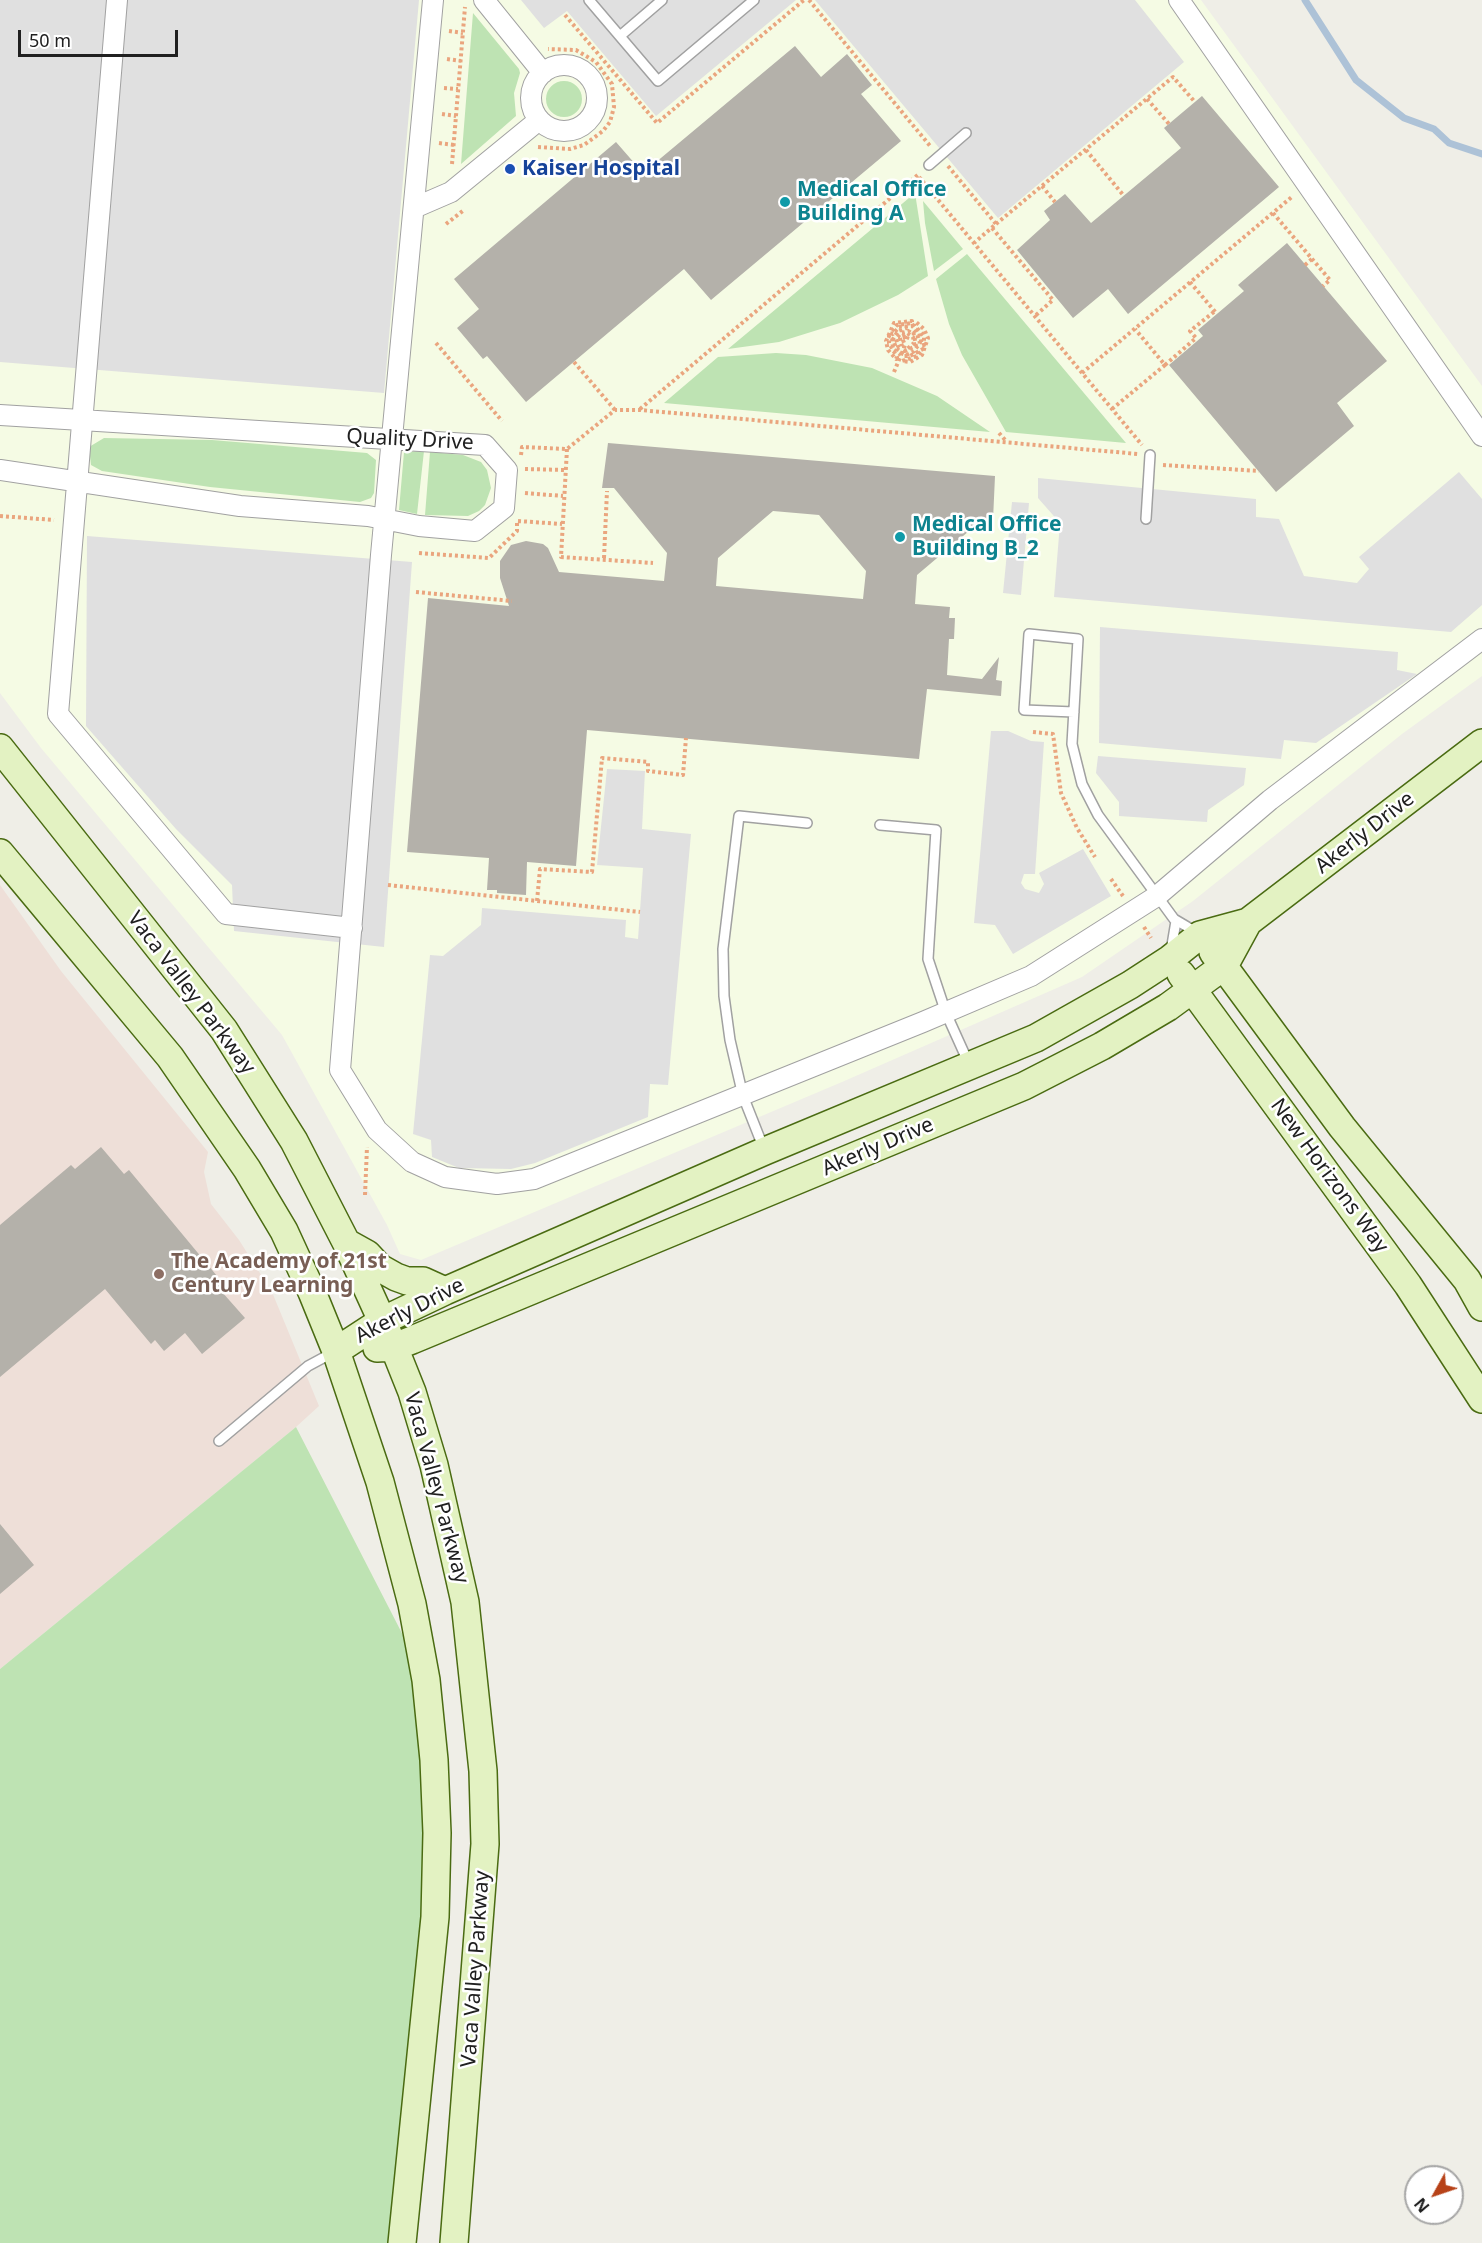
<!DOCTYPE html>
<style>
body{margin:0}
#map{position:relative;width:1482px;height:2243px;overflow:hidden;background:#efeee7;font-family:"Noto Sans",sans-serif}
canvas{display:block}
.north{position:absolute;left:1404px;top:2165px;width:60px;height:60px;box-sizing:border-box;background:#fff;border:2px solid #a6a6a6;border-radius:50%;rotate:230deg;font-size:16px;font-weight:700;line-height:24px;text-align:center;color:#202020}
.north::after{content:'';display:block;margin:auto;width:21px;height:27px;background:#b74218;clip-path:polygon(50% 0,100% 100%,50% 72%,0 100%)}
.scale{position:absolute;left:18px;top:30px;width:160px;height:27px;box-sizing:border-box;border:3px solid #202020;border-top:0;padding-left:8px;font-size:18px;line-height:21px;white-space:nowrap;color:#202020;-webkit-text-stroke:4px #fff;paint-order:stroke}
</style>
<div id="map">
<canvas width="1482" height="2243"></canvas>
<div class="north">N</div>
<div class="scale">50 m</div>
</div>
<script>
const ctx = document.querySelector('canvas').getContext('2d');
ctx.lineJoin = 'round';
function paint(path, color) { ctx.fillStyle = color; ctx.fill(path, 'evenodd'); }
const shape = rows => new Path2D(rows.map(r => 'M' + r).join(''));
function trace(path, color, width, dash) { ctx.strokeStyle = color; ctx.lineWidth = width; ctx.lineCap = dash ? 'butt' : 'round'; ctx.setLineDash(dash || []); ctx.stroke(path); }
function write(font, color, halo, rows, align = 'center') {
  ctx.font = font + ' "Noto Sans",sans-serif'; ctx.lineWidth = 5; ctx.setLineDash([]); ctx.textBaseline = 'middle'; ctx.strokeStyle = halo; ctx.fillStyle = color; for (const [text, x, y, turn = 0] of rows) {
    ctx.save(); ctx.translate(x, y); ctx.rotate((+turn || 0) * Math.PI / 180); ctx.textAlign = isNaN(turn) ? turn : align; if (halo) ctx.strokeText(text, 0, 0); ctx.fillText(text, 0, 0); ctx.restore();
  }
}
const commercial = shape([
 [0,885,61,971,208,1152,204,1172,211,1204,239,1240,272,1292,319,1406,296,1427,0,1669]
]);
const education = shape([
 [0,0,1201,0,1482,386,1482,676,1402,734,1193,901,1082,977,842,1082,421,1260,400,1254,387,1225,282,1035,41,748,0,693]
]);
const grass = shape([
 [473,13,519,69,520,73,514,93,516,116,461,164],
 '546 99a18 18 0 1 1 36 0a18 18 0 1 1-36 0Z',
 [915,193,928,276,898,295,840,323,779,342,728,349],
 [923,201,963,249,934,271,925,223],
 [967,254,1126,443,1006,432,962,355,949,324,936,279],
 [776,353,806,355,872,368,937,396,990,432,664,403,718,357],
 [104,438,212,440,367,453,376,460,374,493,371,498,360,502,210,487,102,471,91,465,89,447],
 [424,451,417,514,399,510,404,452],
 [430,452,463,455,481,462,487,470,491,488,485,505,479,511,468,516,425,515],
 [296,1427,426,1680,435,1917,402,2243,0,2243,0,1669]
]);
const parking = shape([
 [0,0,419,0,384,393,0,362],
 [521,0,796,0,656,116,567,11,544,28],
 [815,0,1135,0,1184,62,998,218],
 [1459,472,1482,499,1482,605,1451,632,1054,597,1060,523,1038,498,1038,478,1256,499,1256,517,1279,519,1304,576,1357,583,1369,569,1359,557],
 [1012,502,1029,503,1021,595,1003,593],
 [87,536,412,562,384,947,234,931,232,885,176,829,86,726],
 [1100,627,1398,652,1397,670,1417,674,1316,743,1284,740,1281,759,1099,743],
 [991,731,1008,731,1031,741,1044,742,1035,874,1024,874,1021,883,1025,889,1039,893,1044,884,1039,873,1083,849,1111,896,1013,954,995,925,974,923],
 [1098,756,1246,768,1244,785,1208,810,1207,822,1119,816,1119,802,1096,773],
 [607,769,645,771,642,829,691,834,668,1085,650,1084,648,1117,535,1163,511,1169,459,1168,432,1157,431,1140,413,1134,430,955,443,956,481,925,482,908,626,920,625,937,638,939,643,868,597,865]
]);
const stream = shape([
 [1305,0,1356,80,1404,118,1434,129,1449,143,1482,154]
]);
const building = shape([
 [795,46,821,77,847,54,872,85,861,94,901,141,711,300,684,269,526,402,487,356,483,359,457,328,479,309,454,279,616,142,643,173],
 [1202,96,1279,187,1128,314,1108,289,1073,318,1017,250,1050,220,1044,211,1065,194,1091,223,1181,148,1164,128],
 [1287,243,1387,361,1337,403,1354,426,1276,492,1169,365,1203,336,1198,330,1244,291,1238,285],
 [608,443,995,476,993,520,982,520,917,575,915,604,950,607,949,618,955,618,954,639,949,639,947,675,982,679,999,657,996,680,1002,681,1001,696,927,689,919,759,587,730,576,866,527,862,526,895,497,893,497,890,487,890,489,858,407,852,428,598,509,606,500,578,500,561,511,545,526,541,543,544,548,548,559,572,664,581,667,553,614,488,602,488],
 [773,511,819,515,866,571,863,599,716,586,718,558],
 [101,1147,124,1174,129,1170,227,1288,222,1292,245,1318,202,1354,185,1333,164,1351,155,1340,151,1344,105,1289,0,1377,0,1225,71,1165,75,1169],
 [0,1524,34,1565,0,1594]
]);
const path = shape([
 [809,0,931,147],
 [565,15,657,123,804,0],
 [449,31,463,33],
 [447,59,461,61],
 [444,88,458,89],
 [1147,99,1169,124],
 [442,114,456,116],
 [439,143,454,145],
 [538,147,570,149,584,145,603,131,610,122,614,107,612,84,596,62,576,50,548,49],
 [1086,150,1124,196],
 [452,164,465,7],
 [948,166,996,224,974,243],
 [919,177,1142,445],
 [1042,186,1055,202],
 [1273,213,1330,280,1323,286],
 [446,224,464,210],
 [996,224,1173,77,1195,102],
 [992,228,1053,300,1035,316],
 [1305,265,1312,259],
 [1190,282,1217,314],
 [436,343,502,421],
 [574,362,615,410],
 [1165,365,1196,338,1190,331,1215,311],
 [894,372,901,355,893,349,892,337,889,336,889,343,897,357,896,359,888,350,886,341,894,323,912,321,912,323,897,325,890,333,893,334,899,327,912,326,919,332,922,345,924,345,924,336,914,325,916,322,924,329,928,338,922,355,910,362,902,361,917,356,923,349,910,356,904,356,913,352,920,343,917,334,913,330,916,346,905,351,914,343,913,337,907,333,900,338,902,346,900,348,898,346,896,339,901,333,909,331,910,329,906,328,898,331,893,339,896,348,902,353,905,345,902,338,908,336,906,341],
 [1082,373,1293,196],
 [640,409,919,174],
 [1112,409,1165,365,1135,329],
 [999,433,1007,442],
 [567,449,561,557,653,563],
 [521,455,522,447,567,449,615,410,640,410,1138,454],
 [1163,465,1259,471],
 [525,469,566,470],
 [525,493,563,496],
 [0,516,54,520],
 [518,521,562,524],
 [419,553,489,558,517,531,517,523],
 [604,558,607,491],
 [416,592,512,601],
 [1033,732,1053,734,1061,793,1077,828,1095,857],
 [1111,879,1123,896],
 [388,885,640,912],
 [537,901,540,869,592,872,602,758,648,762,648,771,683,775,686,738],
 [1144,927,1151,938],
 [365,1195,367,1147]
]);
const lane = shape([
 [589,0,658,81,754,0],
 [620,36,662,0],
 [929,165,966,133],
 [1146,519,1150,455],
 [1074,712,1024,710,1029,634,1078,639,1072,744,1082,784,1098,815,1174,919,1196,932],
 [880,825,936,830,928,959,946,1013,969,1064],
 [1171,951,1176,921],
 [764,1149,743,1096,730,1040,724,996,723,949,739,816,807,823],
 [219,1441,308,1366,334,1352]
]);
const street = shape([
 [117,0,58,714,226,914,352,928],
 [433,0,381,555,340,1070,377,1130,412,1162,445,1177,497,1184,534,1179,923,1022,1031,976,1157,896,1270,800,1482,639],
 [484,0,543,73],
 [1179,0,1482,436],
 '531 98a33 33 0 1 1 66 0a33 33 0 1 1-66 0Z',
 [414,208,451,192,539,120],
 [0,415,485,445,507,470,504,508,475,531,419,526,368,516,240,506,0,470]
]);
const secondary = shape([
 [0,748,224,1030,294,1141,347,1244,394,1347,412,1392,434,1465,465,1602,483,1771,485,1844,454,2243],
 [0,853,170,1057,247,1169,284,1231,312,1292,336,1351,380,1482,412,1604,426,1680,434,1760,437,1833,435,1917,402,2243],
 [1213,952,1342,1127,1467,1280,1482,1307],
 [1181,974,1408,1285,1482,1399],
 [349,1244,367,1254,380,1268,396,1277,407,1281,423,1281,445,1291],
 [377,1348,394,1347,412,1340,1024,1086,1102,1046,1168,1007,1224,966,1248,922],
 [336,1351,382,1321,445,1291,765,1151,1036,1038,1130,985,1170,959,1200,935,1248,922,1482,743]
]);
const markers = [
 [510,169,6,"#1a4fb4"],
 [785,202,6,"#0f9aa8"],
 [900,537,6,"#0f9aa8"],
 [159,1274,6,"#8d6e63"]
];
const transitNames = [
 ["Kaiser Hospital",522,169]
];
const cultureNames = [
 ["Medical Office",797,190],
 ["Building A",797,214],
 ["Medical Office",912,525],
 ["Building B_2",912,549]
];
const streetNames = [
 ["Quality Drive",410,440,3],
 ["Akerly Drive",1365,833,-38],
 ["Vaca Valley Parkway",191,993,53],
 ["Akerly Drive",878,1147,-23],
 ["New Horizons Way",1329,1176,54],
 ["Akerly Drive",410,1311,-27],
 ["Vaca Valley Parkway",436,1488,75],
 ["Vaca Valley Parkway",476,1969,-86]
];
const educationNames = [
 ["The Academy of 21st",171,1262],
 ["Century Learning",171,1286]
];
paint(commercial, '#eedfd8');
paint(education, '#f5fbe4');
paint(grass, '#bee3b3');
paint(parking, '#e0e0e0');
trace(stream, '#adc2d7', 7);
paint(building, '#b4b1aa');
trace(lane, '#a1a1a1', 12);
trace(street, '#a1a1a1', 22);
trace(secondary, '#4a6b12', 30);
trace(path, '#eaa57e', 4, [3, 3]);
trace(lane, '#fff', 9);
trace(street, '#fff', 20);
trace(secondary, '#e3f2c2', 27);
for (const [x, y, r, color] of markers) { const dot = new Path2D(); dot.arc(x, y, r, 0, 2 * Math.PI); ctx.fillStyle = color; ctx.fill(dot); trace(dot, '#fff', 2); }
write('bold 21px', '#164399', '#fff', transitNames, 'left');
write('bold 21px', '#0d838f', '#fff', cultureNames, 'left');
write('21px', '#202020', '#fff', streetNames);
write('bold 21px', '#785e54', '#fff', educationNames, 'left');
</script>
